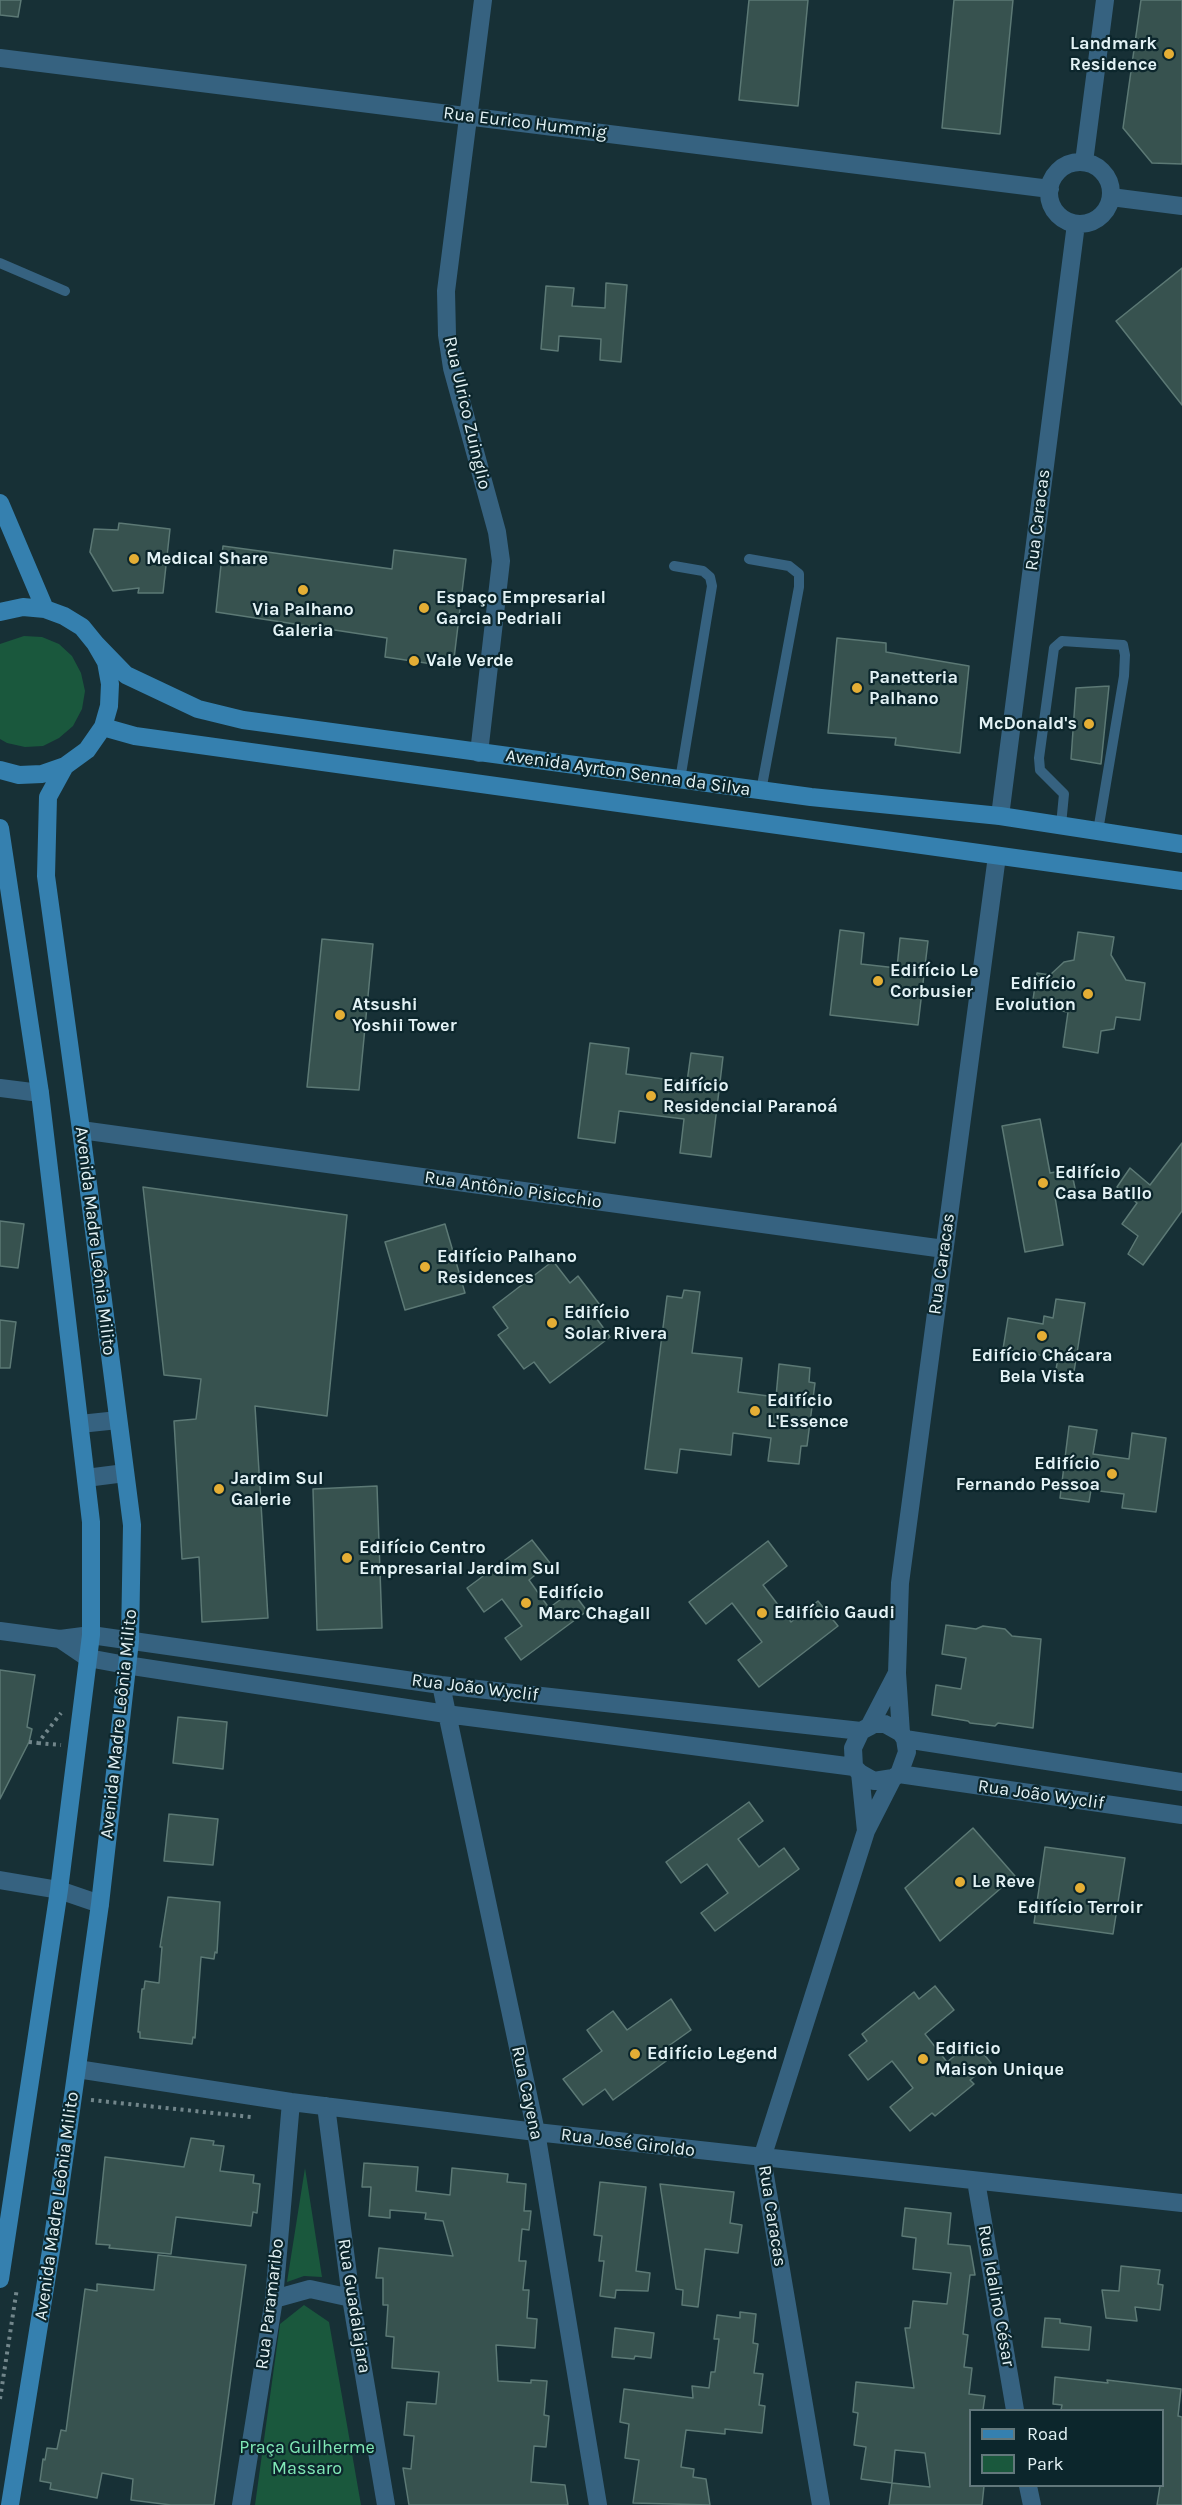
<!DOCTYPE html>
<meta charset="utf-8">
<style>
body{margin:0}
#map{position:relative;width:1182px;height:2505px;overflow:hidden;background:#173036;font-family:Karla,sans-serif}
canvas{display:block}
.legend{position:absolute;left:969px;top:2409px;width:195px;height:78px;box-sizing:border-box;background:#0c262c;border:2px solid #62787c;margin:0;padding:8px 10px;list-style:none;font-size:18px;color:#e3f2f5}
.legend li{display:flex;align-items:center;gap:12px;height:30px}
.legend b{width:30px;border:2px solid #62787c}
</style>
<div id="map">
<canvas width="1182" height="2505"></canvas>
<ul class="legend">
<li><b style="height:8px;background:#3580af"></b>Road</li>
<li><b style="height:16px;background:#1a583d"></b>Park</li>
</ul>
</div>
<script>
const ctx = document.querySelector('canvas').getContext('2d');
ctx.lineJoin = 'round';
function paint(path, color) { ctx.fillStyle = color; ctx.fill(path, 'evenodd'); }
const shape = rows => new Path2D(rows.map(r => 'M' + r).join(''));
function trace(path, color, width, dash) { ctx.strokeStyle = color; ctx.lineWidth = width; ctx.lineCap = dash ? 'butt' : 'round'; ctx.setLineDash(dash || []); ctx.stroke(path); }
function write(font, color, halo, rows, align = 'center') {
  ctx.font = font + ' Karla,sans-serif'; ctx.lineWidth = 4.5; ctx.setLineDash([]); ctx.textBaseline = 'middle'; ctx.strokeStyle = halo; ctx.fillStyle = color; for (const [text, x, y, turn = 0] of rows) {
    ctx.save(); ctx.translate(x, y); ctx.rotate((+turn || 0) * Math.PI / 180); ctx.textAlign = isNaN(turn) ? turn : align; if (halo) ctx.strokeText(text, 0, 0); ctx.fillText(text, 0, 0); ctx.restore();
  }
}
const green = shape([
 [24,636,42,637,59,644,72,656,81,673,85,691,82,709,73,726,59,738,43,746,25,747,7,743,0,739,0,644],
 [305,2168,322,2277,304,2276,287,2282],
 [304,2305,329,2322,361,2505,255,2505,280,2324]
]);
const building = shape([
 [0,0,21,0,18,17,0,15,0,0],
 [749,0,808,0,798,106,739,100,749,0],
 [954,0,1013,0,1000,134,942,128,954,0],
 [1141,0,1182,0,1182,164,1152,163,1123,128,1141,0],
 [1182,268,1182,405,1116,321,1182,268],
 [606,283,627,285,621,362,600,360,601,339,559,336,558,351,541,349,546,286,574,288,572,306,605,308,606,283],
 [119,523,170,529,163,593,138,593,139,588,113,591,90,552,94,529,118,530,119,523],
 [223,546,392,569,394,550,466,559,453,667,385,657,387,638,216,612,223,546],
 [837,638,886,643,886,652,969,666,960,753,895,745,896,738,828,733,837,638],
 [1109,686,1101,764,1071,759,1076,688,1109,686],
 [840,930,864,933,861,964,897,968,900,938,928,941,918,1025,830,1015,840,930],
 [1078,932,1114,937,1111,955,1126,980,1145,983,1140,1020,1116,1017,1114,1029,1101,1031,1098,1053,1063,1047,1068,1012,1032,1006,1037,973,1050,975,1064,962,1074,960,1078,932],
 [322,939,373,944,359,1090,307,1087,322,939],
 [590,1043,629,1048,626,1074,687,1082,691,1053,723,1057,711,1157,680,1153,684,1119,619,1111,615,1143,578,1138,590,1043],
 [1040,1119,1050,1173,1071,1169,1076,1193,1055,1197,1063,1245,1025,1252,1002,1126,1040,1119],
 [1182,1143,1182,1211,1143,1265,1128,1254,1138,1236,1122,1224,1137,1203,1117,1187,1130,1168,1150,1185,1182,1143],
 [143,1187,347,1215,327,1416,255,1406,268,1618,202,1622,199,1557,182,1559,174,1421,196,1419,201,1379,164,1375,143,1187],
 [0,1221,24,1224,18,1268,0,1266,0,1221],
 [445,1224,465,1293,405,1310,385,1242,445,1224],
 [553,1261,570,1283,578,1276,603,1309,594,1315,610,1337,550,1383,534,1362,524,1369,498,1335,508,1328,493,1307,553,1261],
 [684,1290,700,1292,692,1353,742,1358,738,1392,776,1397,779,1364,810,1368,809,1382,815,1383,807,1446,801,1446,799,1464,768,1461,771,1438,733,1433,731,1455,680,1449,677,1473,645,1469,667,1296,682,1298,684,1290],
 [1056,1299,1085,1303,1073,1378,1055,1375,1058,1358,1003,1349,1008,1318,1043,1324,1044,1316,1053,1318,1056,1299],
 [0,1320,16,1322,10,1368,0,1368,0,1320],
 [1069,1426,1097,1430,1093,1454,1129,1459,1132,1433,1166,1438,1156,1512,1122,1508,1124,1494,1091,1490,1089,1502,1060,1498,1069,1426],
 [377,1486,382,1628,317,1630,313,1489,377,1486],
 [532,1540,550,1563,529,1580,549,1608,572,1591,587,1611,521,1660,505,1638,522,1626,502,1599,484,1612,467,1588,532,1540],
 [768,1541,787,1566,763,1585,791,1622,818,1601,838,1626,759,1687,738,1660,762,1642,732,1603,706,1624,689,1602,768,1541],
 [946,1625,976,1629,983,1626,1005,1629,1012,1636,1041,1639,1033,1728,998,1723,995,1726,970,1723,968,1721,932,1715,936,1685,961,1689,966,1658,942,1654,946,1625],
 [0,1670,35,1675,27,1727,32,1729,29,1742,0,1799,0,1670],
 [178,1717,227,1722,223,1769,173,1763,178,1717],
 [749,1802,763,1821,738,1839,759,1867,784,1848,799,1869,715,1931,701,1913,728,1893,707,1864,681,1883,666,1862,749,1802],
 [169,1814,218,1819,213,1865,164,1861,169,1814],
 [973,1828,1015,1876,940,1941,905,1888,973,1828],
 [1045,1847,1125,1858,1113,1934,1034,1923,1045,1847],
 [168,1897,220,1902,217,1953,215,1952,214,1959,201,1957,195,2038,193,2037,192,2044,140,2038,140,2032,138,2032,142,1989,144,1989,145,1981,159,1983,162,1947,160,1947,168,1897],
 [935,1986,954,2010,925,2034,947,2062,973,2041,991,2063,970,2080,974,2084,935,2116,932,2113,910,2131,890,2107,913,2088,892,2061,868,2080,849,2055,867,2041,862,2034,914,1992,919,1999,935,1986],
 [671,1999,691,2030,667,2047,673,2056,613,2100,605,2089,583,2105,563,2079,602,2051,587,2030,613,2011,627,2030,671,1999],
 [191,2138,214,2141,213,2145,224,2146,220,2171,254,2175,253,2183,260,2184,257,2213,253,2212,251,2226,176,2217,171,2254,109,2248,110,2245,96,2244,105,2157,184,2167,191,2138],
 [364,2163,418,2167,416,2191,450,2195,452,2168,508,2174,507,2182,526,2184,524,2211,531,2211,529,2230,522,2229,519,2261,526,2261,523,2290,529,2290,527,2318,537,2319,535,2348,496,2345,498,2381,531,2383,531,2380,547,2381,544,2415,549,2416,546,2447,534,2446,531,2482,565,2485,568,2505,409,2505,403,2468,411,2469,414,2436,404,2435,407,2402,436,2404,439,2372,392,2368,394,2337,386,2336,388,2305,383,2305,383,2278,376,2278,379,2248,453,2256,443,2221,425,2219,426,2213,390,2210,390,2218,369,2216,371,2187,362,2187,364,2163],
 [600,2182,646,2187,636,2271,650,2273,648,2291,616,2290,615,2298,600,2296,604,2261,599,2261,602,2236,594,2235,600,2182],
 [660,2184,734,2192,730,2223,742,2225,738,2253,705,2249,698,2307,682,2305,683,2290,676,2289,660,2184],
 [905,2208,951,2213,948,2244,970,2246,975,2275,970,2275,963,2334,968,2335,964,2367,972,2368,969,2394,985,2396,983,2410,970,2410,970,2486,984,2486,982,2505,889,2505,892,2483,861,2479,866,2447,854,2445,858,2413,853,2412,856,2382,914,2388,905,2328,910,2328,913,2301,947,2304,951,2273,913,2269,916,2238,902,2236,905,2208],
 [895,2450,925,2453,930,2487,892,2483,895,2450],
 [158,2255,246,2265,214,2505,171,2505,131,2500,133,2479,102,2473,97,2498,50,2489,51,2483,40,2481,43,2459,45,2460,47,2448,57,2449,61,2430,66,2431,85,2289,97,2291,97,2284,154,2290,158,2255],
 [1121,2266,1160,2270,1158,2284,1163,2285,1160,2310,1135,2307,1137,2321,1106,2318,1102,2290,1119,2291,1121,2266],
 [740,2312,756,2314,753,2343,758,2344,754,2373,763,2374,759,2405,765,2406,762,2433,725,2429,725,2434,686,2430,681,2467,694,2469,693,2477,706,2479,710,2505,633,2503,639,2460,625,2458,629,2424,620,2422,624,2389,693,2398,692,2386,709,2388,711,2372,715,2372,719,2339,714,2339,717,2315,740,2318,740,2312],
 [1045,2318,1060,2319,1060,2323,1091,2327,1089,2350,1042,2347,1045,2318],
 [615,2328,654,2333,651,2358,635,2356,634,2359,612,2357,615,2328],
 [1055,2377,1108,2383,1107,2380,1181,2389,1178,2416,1182,2417,1182,2505,1157,2505,1160,2486,1162,2486,1162,2410,1061,2410,1062,2405,1053,2404,1055,2377]
]);
const path = shape([
 [29,1742,38,1743,61,1713],
 [38,1743,61,1745],
 [91,2100,251,2117],
 [0,2399,17,2288]
]);
const lane = shape([
 [0,263,65,291],
 [749,559,789,566,799,574,799,587,761,791],
 [674,566,703,571,710,577,712,586,680,780],
 [1061,825,1064,794,1040,770,1039,758,1054,648,1062,641,1123,645,1125,655,1124,676,1098,831]
]);
const street = shape([
 [0,58,1050,189],
 [1084,162,1105,0],
 '1049 193a31 31 0 1 1 62 0a31 31 0 1 1-62 0Z',
 [1111,197,1182,206],
 [479,753,501,561,497,532,452,368,447,335,446,291,483,0],
 [1000,816,1076,224],
 [0,1088,40,1093],
 [81,1130,944,1249],
 [80,1424,118,1420],
 [86,1478,125,1473],
 [0,1631,60,1639,91,1635,441,1685,861,1731],
 [60,1639,88,1658,126,1665,446,1714,854,1767],
 [441,1685,536,2132,598,2505],
 [869,1727,896,1675],
 [905,1739,1182,1782],
 [860,1773,866,1831],
 [899,1774,1182,1815],
 [893,1778,874,1781,860,1773,854,1767,853,1748,861,1731,874,1724,885,1724,901,1733],
 [0,1880,59,1890,100,1904],
 [77,2069,291,2102,536,2132,1182,2203],
 [326,2106,351,2298,386,2505],
 [976,2181,1015,2410],
 [274,2299,310,2289,351,2298],
 [1028,2486,1032,2505],
 [241,2505,274,2299,291,2102],
 [821,2505,762,2158,866,1831,893,1778,899,1774,907,1752,905,1739,901,1733,897,1673,900,1583,997,856]
]);
const secondary = shape([
 [0,503,45,609],
 [0,612,23,607,45,609,64,616,82,627,95,643,106,662,110,684,109,706,103,727,87,750,65,766,42,774,19,775,0,770],
 [95,643,126,675,198,709,243,720,811,797,1000,816,1182,844],
 [103,727,135,736,1182,881],
 [0,828,40,1093,91,1522,91,1635,59,1890,0,2279],
 [10,2505,53,2238,100,1904,130,1641,132,1525,81,1130,46,876,48,797,65,766]
]);
const markers = [
 [1169,54,6,"#e4ae35"],
 [134,559,6,"#e4ae35"],
 [303,590,6,"#e4ae35"],
 [424,608,6,"#e4ae35"],
 [414,661,6,"#e4ae35"],
 [857,688,6,"#e4ae35"],
 [1089,724,6,"#e4ae35"],
 [878,981,6,"#e4ae35"],
 [1088,994,6,"#e4ae35"],
 [340,1015,6,"#e4ae35"],
 [651,1096,6,"#e4ae35"],
 [1043,1183,6,"#e4ae35"],
 [425,1267,6,"#e4ae35"],
 [552,1323,6,"#e4ae35"],
 [1042,1336,6,"#e4ae35"],
 [755,1411,6,"#e4ae35"],
 [1112,1474,6,"#e4ae35"],
 [219,1489,6,"#e4ae35"],
 [347,1558,6,"#e4ae35"],
 [526,1603,6,"#e4ae35"],
 [762,1613,6,"#e4ae35"],
 [960,1882,6,"#e4ae35"],
 [1080,1888,6,"#e4ae35"],
 [635,2054,6,"#e4ae35"],
 [923,2059,6,"#e4ae35"]
];
const poiNames = [
 ["Landmark",1157,44,"right"],
 ["Residence",1157,65,"right"],
 ["Medical Share",146,559],
 ["Espaço Empresarial",436,598],
 ["Garcia Pedriali",436,619],
 ["Via Palhano",303,610,"center"],
 ["Galeria",303,631,"center"],
 ["Vale Verde",426,661],
 ["Panetteria",869,678],
 ["Palhano",869,699],
 ["McDonald's",1077,724,"right"],
 ["Edifício Le",890,971],
 ["Corbusier",890,992],
 ["Edifício",1076,984,"right"],
 ["Evolution",1076,1005,"right"],
 ["Atsushi",352,1005],
 ["Yoshii Tower",352,1026],
 ["Edifício",663,1086],
 ["Residencial Paranoá",663,1107],
 ["Edifício",1055,1173],
 ["Casa Batllo",1055,1194],
 ["Edifício Palhano",437,1257],
 ["Residences",437,1278],
 ["Edifício",564,1313],
 ["Solar Rivera",564,1334],
 ["Edifício Chácara",1042,1356,"center"],
 ["Bela Vista",1042,1377,"center"],
 ["Edifício",767,1401],
 ["L'Essence",767,1422],
 ["Edifício",1100,1464,"right"],
 ["Fernando Pessoa",1100,1485,"right"],
 ["Jardim Sul",231,1479],
 ["Galerie",231,1500],
 ["Edifício Centro",359,1548],
 ["Empresarial Jardim Sul",359,1569],
 ["Edifício",538,1593],
 ["Marc Chagall",538,1614],
 ["Edifício Gaudi",774,1613],
 ["Le Reve",972,1882],
 ["Edifício Terroir",1080,1908,"center"],
 ["Edificio",935,2049],
 ["Maison Unique",935,2070],
 ["Edifício Legend",647,2054]
];
const streetNames = [
 ["Rua Eurico Hummig",525,123,7],
 ["Rua Ulrico Zuinglio",467,413,77],
 ["Rua Caracas",1038,520,-83],
 ["Avenida Ayrton Senna da Silva",628,773,8],
 ["Rua Antônio Pisicchio",513,1190,8],
 ["Avenida Madre Leônia Milito",95,1241,83],
 ["Rua Caracas",942,1264,-82],
 ["Rua João Wyclif",475,1688,7],
 ["Avenida Madre Leônia Milito",119,1724,-84],
 ["Rua João Wyclif",1041,1795,8],
 ["Rua Cayena",527,2093,78],
 ["Rua José Giroldo",628,2143,7],
 ["Avenida Madre Leônia Milito",57,2206,-82],
 ["Rua Caracas",772,2216,81],
 ["Rua Idalino César",996,2296,80],
 ["Rua Paramaribo",270,2304,-83],
 ["Rua Guadalajara",354,2306,81]
];
const parkNames = [
 ["Praça Guilherme",307,2448],
 ["Massaro",307,2469]
];
paint(green, '#1a583d');
paint(building, '#37524f');
trace(building, '#5c7975', 1.5);
trace(path, '#72868b', 4, [3, 4.5]);
trace(lane, '#366280', 10);
trace(street, '#366280', 18);
trace(secondary, '#3580af', 18);
for (const [x, y, r, color] of markers) { const dot = new Path2D(); dot.arc(x, y, r, 0, 2 * Math.PI); ctx.fillStyle = color; ctx.fill(dot); trace(dot, '#0c262c', 2); }
write('bold 18px', '#e3f2f5', '#0c262c', poiNames, 'left');
write('18px', '#e3f2f5', '#0c262c', streetNames);
write('18px', '#81e9b7', '#0c262c', parkNames);
</script>
